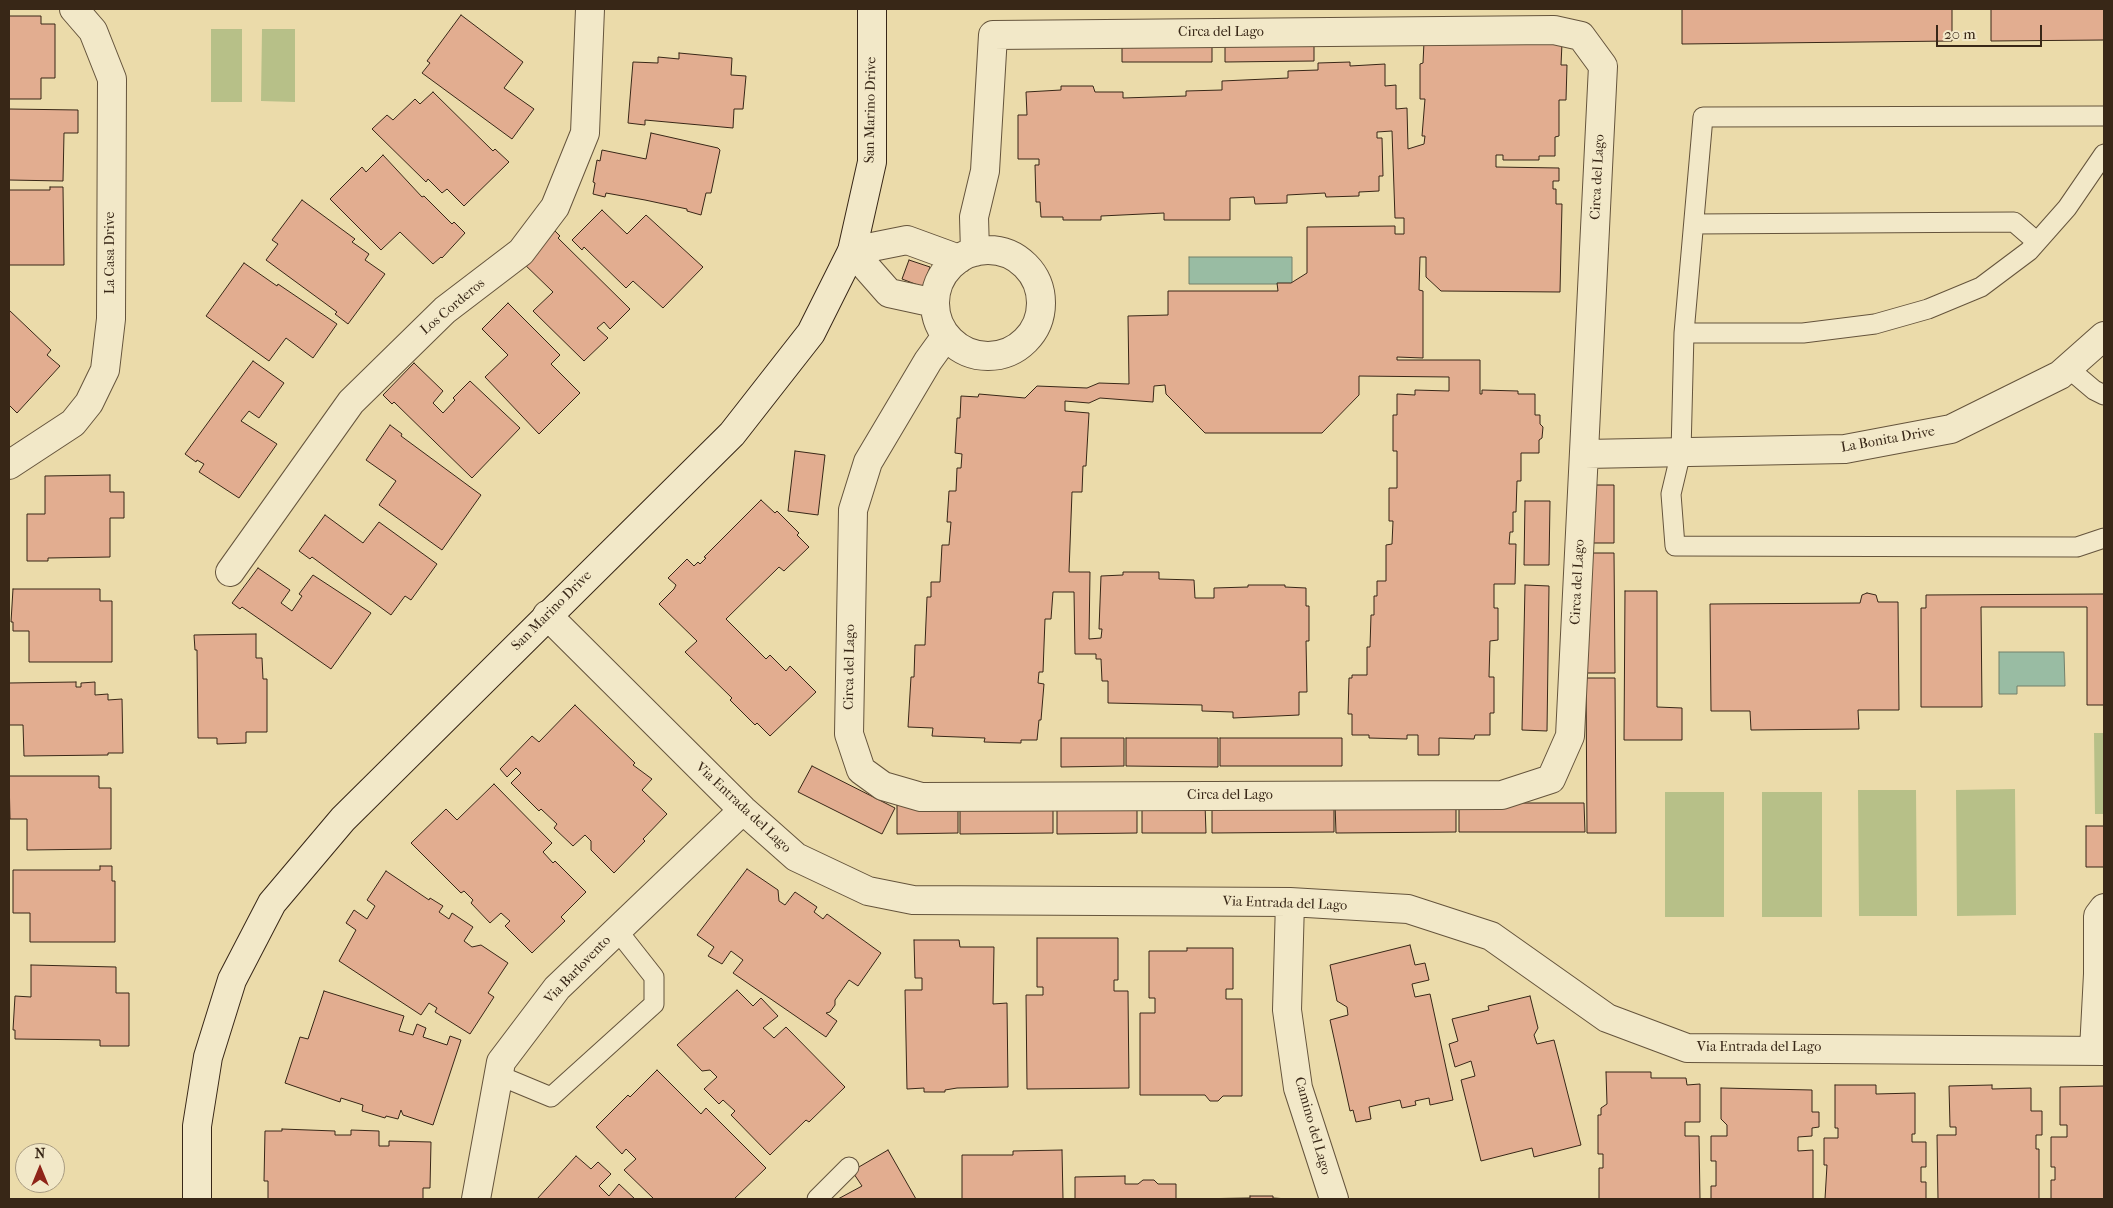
<!DOCTYPE html>
<style>
body{margin:0}
#map{position:relative;width:2113px;height:1208px;overflow:hidden;background:#ebdbaa;font-family:"IM FELL French Canon",serif}
canvas{display:block}
.frame{position:absolute;inset:0;border:10px solid #382717;pointer-events:none}
.north{position:absolute;left:15px;top:1143px;width:50px;height:50px;box-sizing:border-box;background:#f2e8c8;border:1px solid #a89b81;border-radius:50%;rotate:0deg;font-size:14px;font-weight:700;line-height:20px;text-align:center;color:#382717}
.north::after{content:'';display:block;margin:auto;width:18px;height:22px;background:#8f2418;clip-path:polygon(50% 0,100% 100%,50% 72%,0 100%)}
.scale{position:absolute;left:1936px;top:25px;width:106px;height:22px;box-sizing:border-box;border:2px solid #382717;border-top:0;padding-left:6px;font-size:15px;line-height:18px;white-space:nowrap;color:#382717;-webkit-text-stroke:4px #f2e8c8;paint-order:stroke}
</style>
<div id="map">
<canvas width="2113" height="1208"></canvas>
<div class="frame"></div>
<div class="north">N</div>
<div class="scale">20 m</div>
</div>
<script>
const ctx = document.querySelector('canvas').getContext('2d');
ctx.lineJoin = 'round';
function paint(path, color) { ctx.fillStyle = color; ctx.fill(path, 'evenodd'); }
const shape = rows => new Path2D(rows.map(r => 'M' + r).join(''));
function trace(path, color, width, dash) { ctx.strokeStyle = color; ctx.lineWidth = width; ctx.lineCap = dash ? 'butt' : 'round'; ctx.setLineDash(dash || []); ctx.stroke(path); }
function write(font, color, halo, rows, align = 'center') {
  ctx.font = font + ' "IM FELL French Canon",serif'; ctx.lineWidth = 4; ctx.setLineDash([]); ctx.textBaseline = 'middle'; ctx.strokeStyle = halo; ctx.fillStyle = color; for (const [text, x, y, turn = 0] of rows) {
    ctx.save(); ctx.translate(x, y); ctx.rotate((+turn || 0) * Math.PI / 180); ctx.textAlign = isNaN(turn) ? turn : align; if (halo) ctx.strokeText(text, 0, 0); ctx.fillText(text, 0, 0); ctx.restore();
  }
}
const green = shape([
 [211,29,242,29,242,102,211,102],
 [262,29,295,29,295,102,261,101],
 [2094,733,2104,733,2104,814,2095,814],
 [2015,789,2016,915,1957,916,1956,790],
 [1858,790,1916,790,1917,916,1859,916],
 [1665,792,1724,792,1724,917,1665,917],
 [1762,792,1822,792,1822,917,1762,917]
]);
const water = shape([
 [1189,257,1292,257,1292,284,1189,284,1189,257],
 [1999,652,2064,652,2065,686,2017,686,2017,694,1999,694,1999,652]
]);
const building = shape([
 [1682,9,1952,9,1952,41,1682,44,1682,9],
 [1991,9,2104,9,2104,40,1991,41,1991,9],
 [461,15,523,62,504,88,534,109,512,139,422,73,430,63,427,61,461,15],
 [9,16,41,16,41,24,55,24,55,78,41,78,41,99,9,99,9,16],
 [1314,35,1314,61,1225,62,1225,36,1314,35],
 [1212,36,1212,62,1122,62,1122,37,1212,36],
 [1424,42,1562,43,1561,65,1567,65,1566,100,1559,100,1559,136,1555,137,1555,156,1539,156,1539,160,1503,160,1503,155,1496,155,1496,167,1559,168,1559,181,1553,181,1553,189,1556,189,1556,204,1562,204,1560,292,1441,291,1426,277,1426,257,1420,257,1419,290,1423,291,1423,358,1397,357,1397,360,1480,360,1480,394,1482,394,1482,390,1518,391,1518,394,1535,394,1535,415,1540,415,1540,424,1543,427,1542,438,1539,440,1539,453,1521,453,1521,481,1517,481,1516,512,1513,512,1513,532,1510,532,1509,544,1516,544,1515,584,1494,584,1494,608,1498,608,1498,640,1490,641,1489,677,1494,677,1494,713,1490,713,1490,735,1475,735,1474,739,1439,738,1439,755,1418,755,1418,735,1407,735,1407,739,1369,738,1369,735,1352,735,1352,714,1348,714,1349,678,1352,678,1352,675,1367,675,1367,647,1370,647,1371,615,1374,615,1374,596,1377,596,1377,581,1386,581,1386,545,1392,544,1393,521,1389,521,1389,488,1397,488,1397,451,1393,451,1393,415,1397,415,1397,394,1415,395,1415,390,1449,391,1449,377,1359,376,1359,395,1322,433,1205,433,1166,394,1165,385,1154,386,1153,402,1100,398,1089,403,1065,401,1065,411,1089,413,1086,466,1083,466,1082,492,1072,492,1069,572,1090,572,1089,639,1101,638,1102,629,1099,629,1101,576,1123,575,1123,572,1159,572,1159,579,1194,580,1195,598,1214,598,1214,588,1248,587,1248,585,1285,585,1285,587,1306,588,1306,606,1309,606,1309,641,1306,641,1307,692,1299,692,1299,715,1233,718,1233,712,1202,711,1202,705,1108,703,1108,681,1102,681,1101,659,1096,659,1096,654,1075,654,1074,592,1053,592,1051,619,1045,619,1043,672,1039,672,1038,683,1044,684,1041,720,1039,720,1037,740,1021,740,1021,743,984,742,985,738,932,736,933,728,908,727,911,677,914,677,915,645,925,645,927,597,931,597,931,582,940,582,942,545,949,545,951,522,947,522,949,491,956,491,957,468,961,468,962,454,955,453,957,418,960,418,961,396,978,397,979,394,1025,398,1037,386,1087,388,1099,383,1129,384,1128,316,1168,315,1168,291,1278,291,1277,283,1291,283,1307,273,1307,227,1395,226,1395,234,1404,234,1404,218,1395,218,1392,131,1377,132,1377,138,1382,138,1383,176,1379,176,1379,191,1359,192,1359,196,1326,197,1325,193,1287,195,1287,203,1255,204,1254,197,1230,198,1230,220,1164,220,1164,213,1101,216,1101,220,1063,220,1063,217,1041,217,1040,202,1036,202,1035,165,1039,165,1039,159,1018,159,1018,115,1027,115,1026,92,1061,90,1061,86,1093,86,1095,92,1123,92,1123,98,1186,96,1186,91,1222,90,1222,81,1288,78,1288,71,1318,70,1318,63,1350,62,1350,66,1385,64,1385,86,1396,85,1396,109,1407,108,1408,149,1424,144,1425,136,1422,136,1425,99,1420,99,1420,64,1423,63,1424,42],
 [679,53,732,58,731,75,746,76,743,109,734,109,733,128,645,120,645,125,628,123,633,62,658,63,658,57,679,59,679,53],
 [433,92,493,151,495,149,509,162,464,206,447,189,442,193,428,179,426,182,372,129,387,115,393,120,415,99,420,104,433,92],
 [9,109,78,110,78,133,64,133,63,181,9,180,9,109],
 [651,133,718,148,720,150,711,193,706,193,701,215,687,211,687,209,645,200,606,193,605,197,593,194,595,183,593,182,597,160,600,161,602,150,646,159,651,133],
 [383,155,422,197,424,196,452,224,454,222,465,233,442,258,441,257,433,264,400,232,381,250,330,199,362,167,366,172,383,155],
 [50,187,63,187,64,265,9,265,9,190,50,190,50,187],
 [302,200,355,239,352,242,369,254,365,260,385,274,348,324,335,314,337,312,266,260,278,244,272,240,302,200],
 [602,210,627,234,646,215,703,267,663,308,633,281,626,288,584,247,582,250,572,240,602,210],
 [551,227,560,236,558,238,630,309,610,329,604,322,597,328,608,338,584,361,533,311,553,292,519,259,551,227],
 [909,260,930,267,923,287,902,279,909,260],
 [244,263,277,286,278,284,337,324,313,358,286,338,269,361,206,316,244,263],
 [508,303,560,355,551,364,580,393,539,434,485,377,508,355,482,329,508,303],
 [9,310,51,350,47,355,60,366,17,413,9,405,9,310],
 [253,361,284,383,259,418,249,411,241,421,277,444,239,498,199,472,204,464,197,460,196,462,185,454,253,361],
 [414,363,443,391,433,403,443,413,455,400,453,398,470,381,520,428,472,478,394,402,392,404,383,395,414,363],
 [390,425,402,434,401,436,481,495,442,550,379,505,396,481,366,460,390,425],
 [795,451,825,455,818,515,788,511,795,451],
 [110,475,110,492,124,492,124,518,110,518,110,557,48,558,48,561,27,561,27,514,45,514,45,476,110,475],
 [1586,485,1614,485,1614,543,1586,543,1586,485],
 [761,500,775,513,777,511,799,533,797,535,809,547,784,571,779,567,726,619,766,659,770,655,786,671,790,666,816,692,770,736,757,723,755,725,730,700,732,698,685,652,697,641,659,604,674,589,676,585,668,578,687,559,694,566,698,562,700,564,706,558,704,557,761,500],
 [1525,501,1550,501,1549,565,1524,565,1525,501],
 [325,515,363,543,379,522,437,564,411,600,405,596,391,615,312,557,310,559,299,551,325,515],
 [1585,553,1614,553,1615,673,1586,673,1585,553],
 [258,568,290,590,281,603,292,611,302,596,299,594,313,575,371,613,331,669,242,607,240,609,232,603,258,568],
 [1525,585,1549,586,1547,731,1522,730,1525,585],
 [13,589,100,589,100,601,112,601,112,662,29,662,29,631,13,631,13,622,11,622,13,589],
 [1625,591,1657,591,1657,707,1682,708,1682,740,1624,740,1625,591],
 [1867,593,1876,595,1878,602,1898,602,1899,710,1858,710,1859,729,1751,730,1750,711,1711,711,1710,604,1860,603,1862,595,1867,593],
 [2104,594,2104,705,2087,705,2087,607,1981,607,1982,707,1921,707,1921,608,1926,608,1926,595,2104,594],
 [256,634,256,658,262,658,263,679,267,679,267,732,246,732,246,743,217,744,217,738,198,738,197,650,195,650,194,635,256,634],
 [1586,678,1615,678,1616,833,1587,833,1586,678],
 [76,682,76,687,81,687,81,683,95,682,95,695,108,694,108,700,122,699,123,753,108,753,108,755,24,756,23,725,9,725,9,683,76,682],
 [575,705,635,763,633,765,652,779,642,790,667,814,643,839,645,841,614,873,591,850,591,841,585,835,573,846,554,828,557,824,541,809,539,811,511,783,521,773,516,768,507,777,500,769,532,736,539,742,575,705],
 [1061,738,1124,738,1124,766,1061,767,1061,738],
 [1126,738,1218,738,1218,767,1126,766,1126,738],
 [1220,738,1342,738,1342,766,1220,766,1220,738],
 [812,766,895,808,882,834,798,792,812,766],
 [9,776,99,776,99,788,111,788,111,849,27,850,27,819,10,819,9,776],
 [494,784,552,843,543,852,553,863,555,861,586,892,561,917,565,921,532,953,505,926,510,921,501,913,490,923,471,903,473,900,464,891,461,893,411,843,446,809,457,820,494,784],
 [1334,803,1334,832,1212,833,1212,804,1334,803],
 [1456,803,1456,832,1336,833,1335,804,1456,803],
 [1459,803,1584,803,1585,832,1459,832,1459,803],
 [958,804,958,833,897,834,897,805,958,804],
 [1053,804,1053,833,960,834,960,805,1053,804],
 [1137,804,1137,833,1057,834,1057,805,1137,804],
 [1205,804,1206,833,1142,833,1142,805,1205,804],
 [2086,826,2104,826,2104,867,2086,867,2086,826],
 [100,866,112,866,112,881,115,881,115,942,30,942,30,913,13,913,13,870,100,870,100,866],
 [747,869,778,890,779,901,785,905,795,892,817,907,814,912,823,919,827,914,881,953,858,986,849,980,835,1000,835,1005,830,1012,826,1013,837,1021,826,1037,733,973,743,960,731,951,722,964,708,956,714,947,697,935,747,869],
 [386,871,429,900,430,898,443,906,439,912,449,919,452,913,473,927,464,941,472,947,481,945,508,963,488,993,494,997,470,1034,435,1012,437,1008,429,1003,421,1015,339,961,356,930,346,923,354,910,367,919,375,906,367,900,386,871],
 [1037,938,1118,938,1118,980,1114,980,1114,991,1128,991,1129,1088,1027,1089,1026,995,1043,995,1043,987,1037,987,1037,938],
 [914,940,959,940,960,947,994,947,993,1004,1007,1003,1008,1087,957,1088,945,1090,945,1092,924,1092,924,1088,907,1089,905,990,922,990,922,978,915,978,914,940],
 [1410,945,1415,965,1425,963,1429,980,1412,984,1415,997,1430,994,1453,1100,1430,1105,1429,1098,1415,1101,1416,1105,1402,1108,1400,1100,1369,1107,1371,1119,1356,1122,1353,1110,1350,1111,1330,1020,1348,1015,1347,1007,1337,1001,1330,965,1410,945],
 [1187,948,1233,948,1233,989,1226,989,1226,999,1242,999,1242,1096,1223,1096,1218,1101,1210,1101,1205,1095,1140,1095,1140,1013,1155,1013,1155,998,1149,998,1149,951,1187,951,1187,948],
 [31,965,116,967,116,993,129,993,129,1046,100,1046,100,1040,15,1039,15,1030,13,1030,15,996,31,997,31,965],
 [737,990,753,1006,761,998,778,1016,763,1028,774,1038,786,1027,845,1087,809,1122,806,1120,770,1155,731,1115,735,1111,723,1100,719,1104,704,1089,717,1077,710,1070,702,1071,677,1045,737,990],
 [324,991,404,1016,399,1031,413,1035,417,1024,426,1028,423,1037,447,1045,450,1036,461,1040,433,1125,403,1115,401,1110,398,1119,386,1116,385,1118,362,1111,363,1105,341,1098,340,1102,285,1083,300,1037,308,1039,324,991],
 [1530,996,1538,1028,1534,1035,1537,1044,1554,1040,1581,1145,1534,1157,1532,1148,1481,1161,1461,1080,1475,1076,1471,1061,1455,1067,1449,1044,1458,1041,1452,1019,1489,1010,1488,1006,1530,996],
 [657,1070,701,1114,706,1108,766,1168,734,1199,654,1199,624,1170,636,1159,626,1149,622,1154,596,1127,628,1095,630,1097,657,1070],
 [1606,1072,1651,1072,1651,1078,1686,1078,1687,1085,1700,1084,1700,1122,1685,1122,1685,1136,1699,1136,1700,1199,1599,1199,1599,1168,1603,1168,1603,1154,1598,1154,1598,1115,1601,1115,1601,1108,1607,1104,1606,1072],
 [1835,1085,1876,1085,1876,1094,1915,1093,1915,1134,1912,1134,1912,1142,1926,1142,1926,1167,1921,1167,1921,1182,1926,1182,1926,1199,1825,1199,1827,1165,1824,1165,1824,1138,1838,1138,1838,1128,1835,1128,1835,1085],
 [1992,1085,1992,1089,2031,1088,2031,1111,2042,1111,2042,1135,2036,1135,2036,1149,2039,1149,2039,1199,1938,1199,1937,1135,1956,1135,1956,1127,1950,1127,1949,1086,1992,1085],
 [2104,1086,2104,1199,2051,1199,2051,1180,2055,1180,2055,1167,2051,1167,2051,1137,2067,1137,2067,1125,2060,1125,2060,1087,2104,1086],
 [1721,1088,1812,1090,1812,1112,1819,1112,1819,1127,1812,1128,1812,1136,1798,1137,1798,1151,1813,1150,1813,1199,1711,1199,1711,1186,1716,1186,1716,1161,1711,1161,1711,1136,1727,1136,1727,1125,1721,1119,1721,1088],
 [282,1129,335,1131,335,1135,351,1135,351,1130,379,1131,379,1146,389,1146,389,1141,431,1142,430,1188,423,1188,423,1199,268,1199,268,1181,264,1181,265,1131,282,1131,282,1129],
 [888,1150,916,1199,838,1199,862,1186,852,1171,888,1150],
 [1062,1150,1063,1199,962,1199,962,1155,1013,1155,1013,1151,1062,1150],
 [576,1156,591,1169,598,1162,611,1174,599,1186,609,1196,619,1184,635,1199,537,1199,576,1156],
 [1125,1176,1125,1184,1138,1184,1143,1180,1154,1180,1158,1184,1176,1184,1176,1199,1075,1199,1075,1177,1125,1176],
 [1250,1196,1273,1196,1273,1198,1289,1199,1188,1199,1250,1198,1250,1196]
]);
const lane = shape([
 [2104,116,1703,117,1684,333,1681,452,1671,494,1675,546,2077,547,2104,538],
 [1694,224,2014,222,2037,242],
 [1684,333,1803,333,1875,324,1928,309,1981,287,2029,251,2067,208,2104,154],
 [2068,368,2094,390,2104,395],
 [498,1075,551,1097,654,1004,654,977,617,930],
 [817,1199,849,1167]
]);
const street = shape([
 '935 303a53 53 0 1 1 106 0a53 53 0 1 1-106 0Z',
 [935,303,889,293,852,251,907,240,959,259],
 [946,336,928,361,868,462,853,510,849,734,861,770,883,786,921,797,1502,795,1551,779,1570,736,1603,66,1581,36,1554,30,993,35,985,171,974,217,975,252],
 [1585,454,1845,449,1951,429,2060,375,2104,336],
 [9,465,73,423,89,403,105,370,111,319,112,79,93,31,74,9],
 [230,572,351,402,445,310,521,252,555,207,585,133,590,9],
 [547,615,743,810,796,857,868,891,913,900,1290,902,1408,909,1491,936,1607,1018,1687,1048,2104,1051],
 [1290,902,1287,1010,1298,1088,1334,1199],
 [2094,1050,2098,974,2098,916,2104,908],
 [476,1199,501,1062,557,988,743,810]
]);
const secondary = shape([
 [197,1199,197,1126,208,1057,232,980,272,903,343,819,732,434,811,333,852,251,872,162,872,9]
]);
const streetNames = [
 ["Circa del Lago",1221,33],
 ["San Marino Drive",871,110,-89],
 ["Circa del Lago",1598,177,-87],
 ["La Casa Drive",111,253,-90],
 ["Los Corderos",453,307,-40],
 ["La Bonita Drive",1888,440,-10],
 ["Circa del Lago",1578,582,-87],
 ["San Marino Drive",552,611,-45],
 ["Circa del Lago",850,667,-89],
 ["Circa del Lago",1230,796],
 ["Via Entrada del Lago",743,808,43],
 ["Via Entrada del Lago",1285,904,2],
 ["Via Barlovento",578,970,-46],
 ["Via Entrada del Lago",1759,1048],
 ["Camino del Lago",1312,1126,74]
];
paint(green, '#b7c088');
paint(water, '#99bca3');
trace(water, '#72806b', 1);
paint(building, '#e2ad90');
trace(building, '#382717', 1);
trace(lane, '#65543c', 21);
trace(street, '#65543c', 30);
trace(secondary, '#382717', 30);
trace(lane, '#f2e8c8', 19);
trace(street, '#f2e8c8', 28);
trace(secondary, '#f2e8c8', 28);
write('14px', '#382717', '#f2e8c8', streetNames);
</script>
